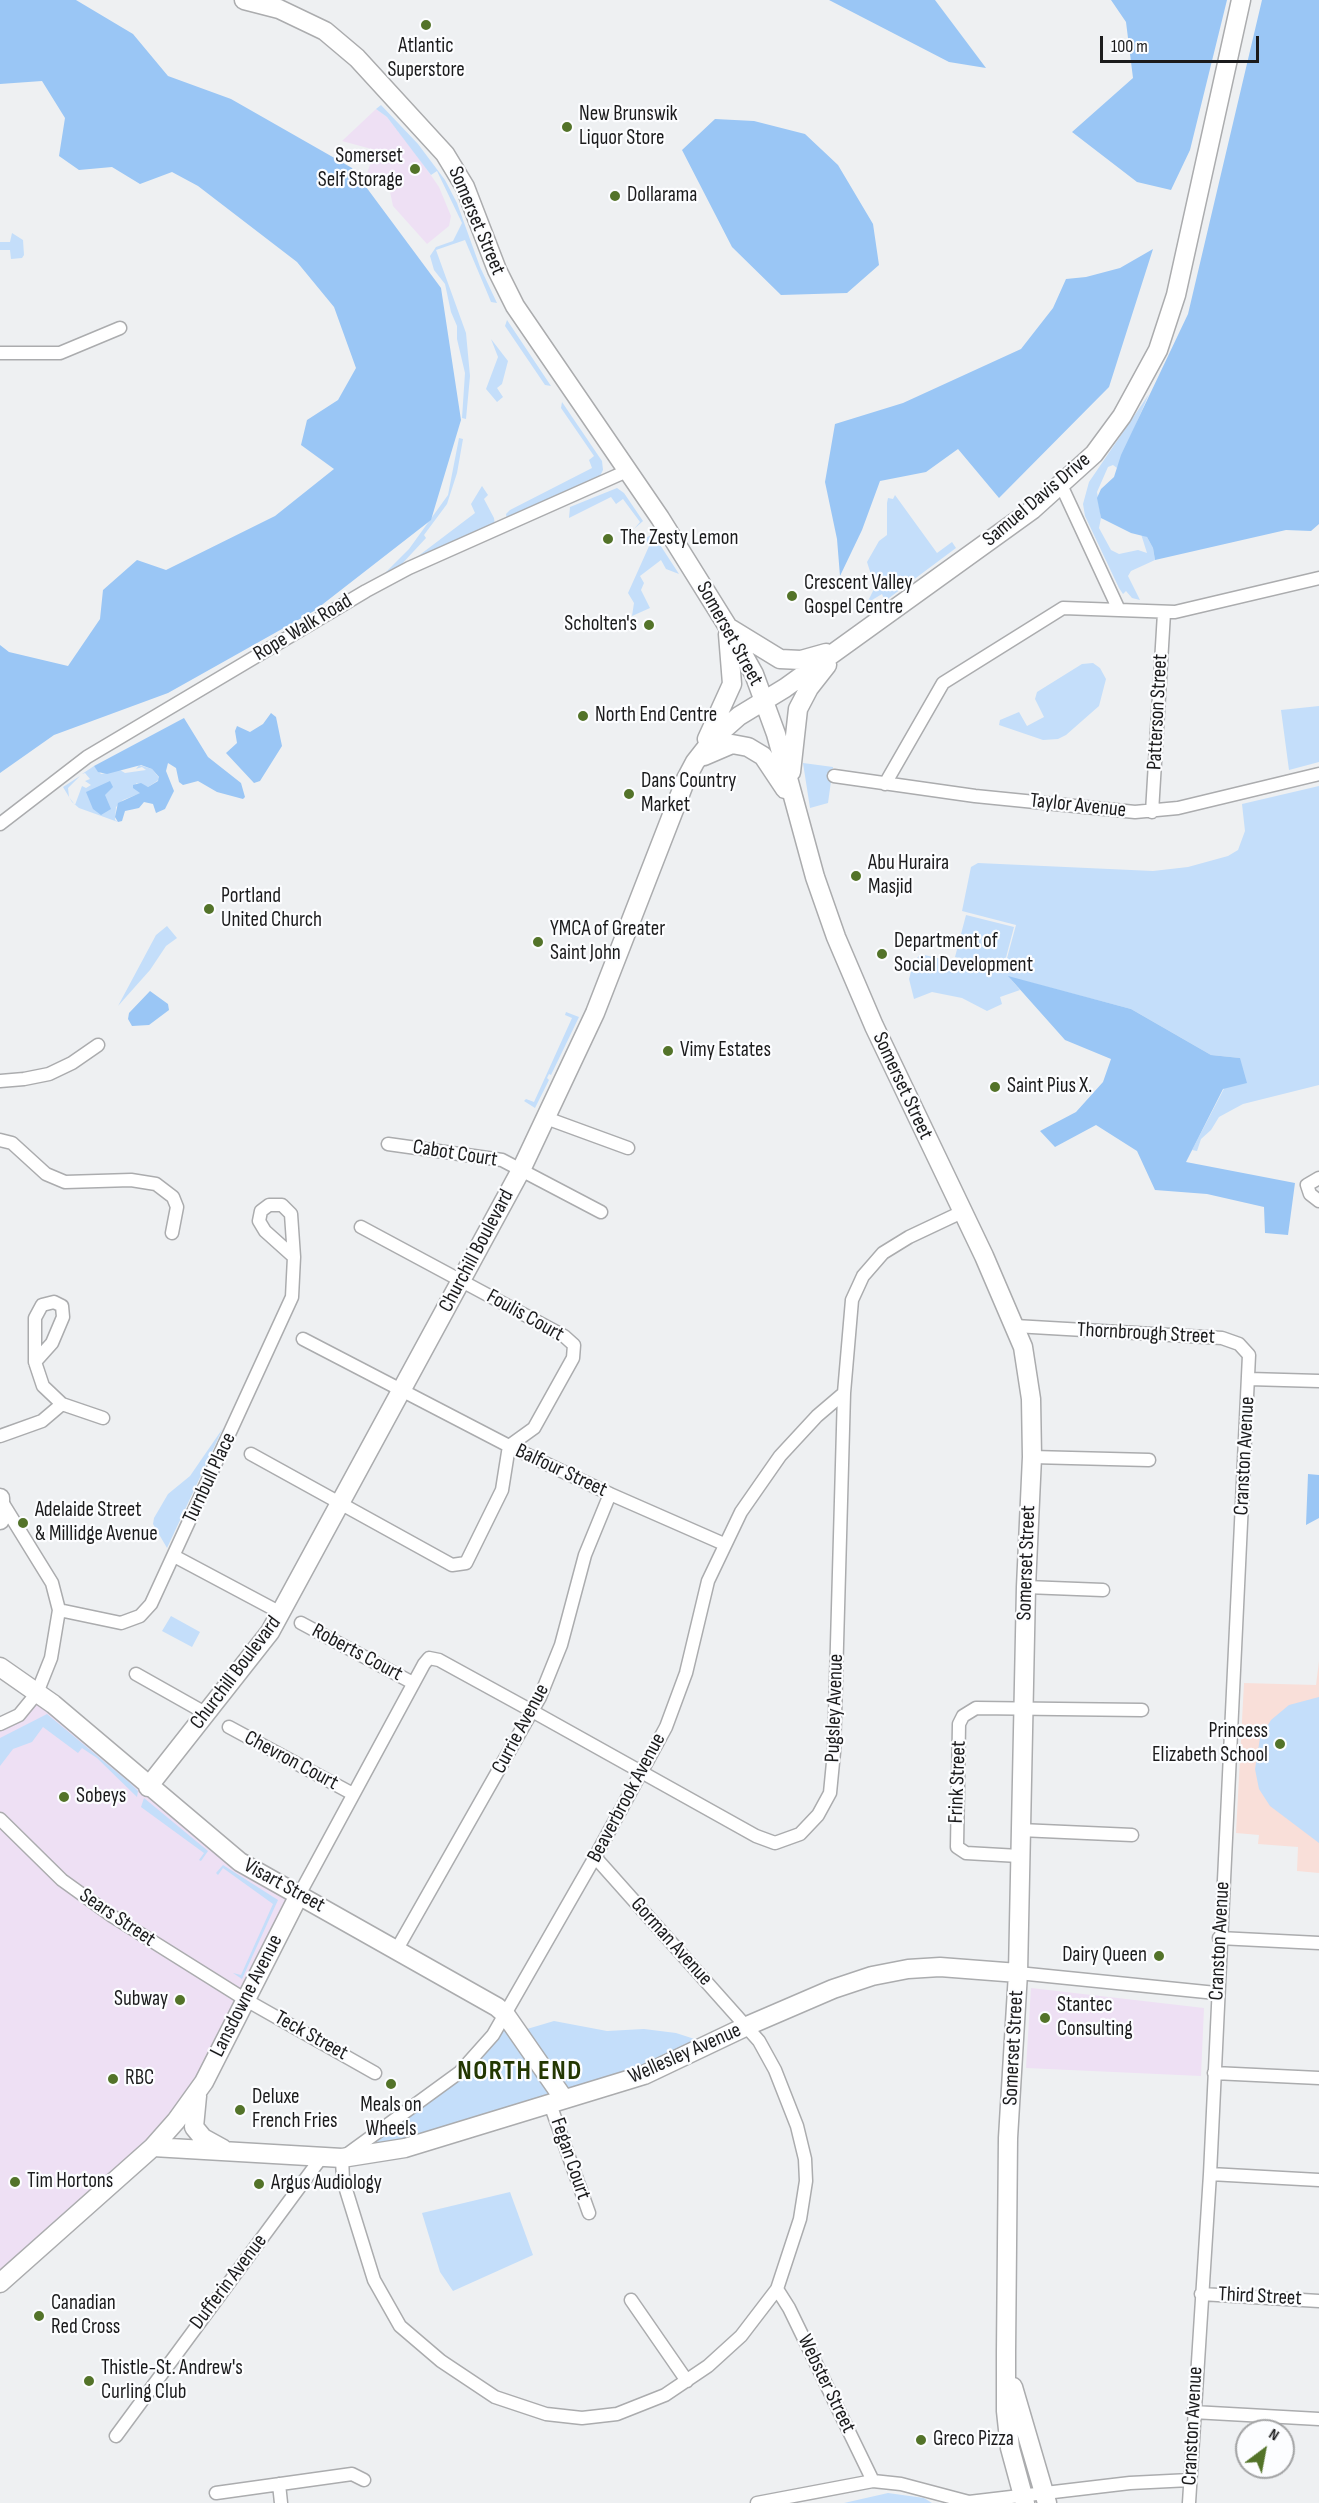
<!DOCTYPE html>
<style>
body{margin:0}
#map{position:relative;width:1319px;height:2503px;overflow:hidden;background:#eef0f2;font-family:"Sofia Sans Condensed",sans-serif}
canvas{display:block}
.north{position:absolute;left:1235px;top:2419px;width:60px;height:60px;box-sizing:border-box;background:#fcfdff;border:2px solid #a2a3a4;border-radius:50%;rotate:32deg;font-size:16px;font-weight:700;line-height:24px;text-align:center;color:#1b1b1c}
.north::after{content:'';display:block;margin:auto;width:21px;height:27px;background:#537329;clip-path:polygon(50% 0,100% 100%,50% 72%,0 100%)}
.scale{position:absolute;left:1100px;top:36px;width:159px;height:27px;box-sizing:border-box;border:3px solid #1b1b1c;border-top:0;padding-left:8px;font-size:18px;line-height:21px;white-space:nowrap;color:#1b1b1c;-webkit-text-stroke:4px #fcfdff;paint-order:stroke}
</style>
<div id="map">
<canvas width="1319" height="2503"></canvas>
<div class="north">N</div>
<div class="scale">100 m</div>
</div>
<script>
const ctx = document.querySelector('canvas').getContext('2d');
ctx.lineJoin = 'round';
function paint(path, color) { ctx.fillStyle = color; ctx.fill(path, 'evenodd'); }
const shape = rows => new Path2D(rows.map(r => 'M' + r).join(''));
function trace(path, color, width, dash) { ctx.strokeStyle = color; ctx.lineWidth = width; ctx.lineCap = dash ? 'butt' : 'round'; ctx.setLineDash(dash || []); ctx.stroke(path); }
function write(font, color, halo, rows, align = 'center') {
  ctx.font = font + ' "Sofia Sans Condensed",sans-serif'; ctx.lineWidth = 4.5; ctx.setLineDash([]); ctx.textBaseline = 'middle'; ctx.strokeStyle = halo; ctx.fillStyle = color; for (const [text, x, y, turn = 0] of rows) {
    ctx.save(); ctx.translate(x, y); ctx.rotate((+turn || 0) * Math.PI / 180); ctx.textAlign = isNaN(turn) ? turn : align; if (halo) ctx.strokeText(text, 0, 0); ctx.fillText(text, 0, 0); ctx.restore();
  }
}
const commercial = shape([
 [376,109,387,117,417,155,439,187,451,216,449,226,427,244,393,206,389,187,366,176,375,150,342,141],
 [37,1693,148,1787,299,1895,176,2121,0,2283,0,1724],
 [1031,1988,1204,2008,1201,2076,1026,2068]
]);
const education = shape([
 [1319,1661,1319,1873,1297,1871,1298,1847,1258,1844,1259,1835,1236,1833,1244,1683,1316,1685]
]);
const green = shape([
 [381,105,418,144,445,180,457,203,480,267,497,303,491,302,489,297,465,240,436,250,466,333,470,376,466,419,462,418,465,373,457,339,457,326,451,312,445,284,434,270,430,256,436,247,453,241,462,223,437,171,431,175,387,117,376,109],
 [12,233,23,240,24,255,22,258,11,259,10,250,0,250,0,242,10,242],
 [507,320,551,386,545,385,505,326],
 [491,339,508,361,502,384,497,388,503,397,497,402,486,389,498,357],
 [1149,394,1117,468,1113,465,1108,467,1097,492,1101,518,1099,528,1111,550,1119,554,1138,550,1147,553,1141,534,1147,537,1153,548,1155,560,1131,571,1128,576,1140,600,1132,598,1126,591,1123,594,1119,588,1085,516,1083,504,1089,482],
 [562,402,602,461,603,470,600,476,507,520,506,514,510,510,592,468,589,460,594,456,561,408],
 [459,438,463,439,457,473,447,504,424,535,426,538,400,566,385,573,409,549,448,495],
 [482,486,488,495,484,499,494,518,495,525,413,560,475,513,471,504],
 [617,488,624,493,643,521,634,529,640,522,623,499,616,504,611,497,569,518,570,507],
 [895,495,937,553,952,542,956,548,885,601,882,594,867,603,875,587,867,562,879,541,887,535,887,503,888,498,893,499],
 [653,534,679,574,666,569,661,560,640,576,644,583,641,590,650,608,632,616,634,603,628,593,650,544,642,540],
 [1093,663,1100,668,1106,679,1099,706,1066,735,1058,739,1043,740,999,725,1000,720,1019,712,1027,726,1044,717,1035,699,1037,692,1082,664],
 [1319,706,1319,762,1289,770,1281,710],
 [803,763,833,767,828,803,810,808],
 [139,765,152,769,160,779,148,787,136,783,141,793,123,800,116,807,115,820,118,822,79,808,72,802,63,787,80,776,68,788,69,797,75,805,82,786,86,788,91,785,85,781,90,779,85,773,82,774,94,766,101,774,120,770,125,773,146,770,142,767,136,769],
 [1319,786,1319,1085,1243,1104,1230,1111,1219,1117,1211,1130,1201,1139,1197,1151,1192,1150,1240,1058,1211,1055,1131,1009,1009,977,1020,990,1000,997,1002,1004,987,1011,962,998,932,992,914,999,909,979,913,964,920,954,1003,973,1016,925,962,911,971,867,978,863,1153,871,1188,867,1228,856,1238,850,1245,831,1242,804],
 [966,915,1014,927,1003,969,955,957],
 [167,926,177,938,166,946,150,970,118,1006,156,935],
 [566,1012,579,1017,551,1075,549,1074,547,1078,549,1080,535,1108,524,1101,526,1099,534,1102,572,1018,565,1015],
 [223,1428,167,1548,153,1524,154,1518,168,1494,190,1476],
 [171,1616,200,1632,192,1647,162,1631],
 [1319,1697,1319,1843,1270,1806,1259,1789,1255,1769,1260,1738,1271,1720,1289,1705],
 [47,1714,130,1783,138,1791,137,1797,97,1758,82,1748,78,1753,43,1727,32,1742,13,1749,0,1766,0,1738],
 [144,1798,208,1851,201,1861,199,1860,204,1853,141,1807],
 [223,1865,278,1900,242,1979,233,1973,241,1975,273,1904,223,1868,218,1875,216,1873],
 [505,2014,517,2032,554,2021,607,2031,644,2029,676,2033,710,2044,644,2075,342,2158,460,2072],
 [510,2192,533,2255,453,2291,440,2272,422,2213],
 [888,2493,924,2498,932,2503,844,2503]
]);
const forest = shape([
 [0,0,76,0,133,34,168,76,231,99,352,168,441,288,461,420,431,520,314,611,168,693,54,735,0,773,0,645,9,652,68,666,100,619,103,590,137,560,166,570,275,516,334,469,301,445,307,420,338,400,356,368,334,307,297,262,198,186,172,172,140,184,112,167,79,170,59,156,65,118,42,81,0,84],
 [829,0,935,0,986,68,949,62],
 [1111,0,1227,0,1190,150,1171,190,1137,182,1072,132,1133,78,1126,22],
 [1262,0,1319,0,1319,524,1311,531,1286,530,1155,560,1153,548,1147,537,1131,533,1101,518,1097,498,1101,489,1114,477,1121,455,1188,314],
 [715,119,754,121,805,134,838,165,873,224,879,265,847,293,781,295,732,247,682,150],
 [1153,249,1109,387,999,498,958,449,926,472,880,481,862,530,840,576,837,539,825,482,835,424,903,403,1021,349,1053,308,1066,279,1086,277,1120,268],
 [271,713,276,717,282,746,260,781,254,783,226,753,237,743,235,731,237,726,250,732,263,724],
 [184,718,208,757,241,783,245,797,243,799,217,792,198,781,183,785,179,782,176,768,168,763,166,771,174,791,165,809,156,813,153,804,144,802,139,808,125,811,122,821,118,822,115,817,118,803,140,793,133,788,133,785,141,783,148,787,158,781,159,777,152,769,141,765,107,774,98,772,94,766],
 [110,781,113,787,105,795,111,809,101,815,93,809,86,792],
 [1008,976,1131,1009,1211,1055,1240,1058,1247,1083,1223,1089,1186,1162,1295,1183,1288,1235,1265,1233,1264,1207,1207,1194,1155,1190,1137,1151,1096,1125,1055,1147,1040,1131,1076,1112,1103,1082,1111,1059,1065,1040],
 [150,991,168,1004,169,1010,149,1025,132,1026,128,1019,129,1013],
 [1308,1474,1319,1475,1319,1518,1306,1525]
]);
const street = shape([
 [0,353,60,353,120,328],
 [1061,485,1119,610],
 [834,776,975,796,1135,812,1178,808,1319,774],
 [885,784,943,683,1063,608,1175,612,1319,578],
 [1152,812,1164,613],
 [0,824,87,757,366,591,409,568,627,471],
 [0,1081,24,1079,49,1074,72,1063,98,1045],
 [546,1118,628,1148],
 [0,1140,12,1143,46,1174,65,1182,131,1180,156,1184,173,1197,177,1207,172,1233],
 [388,1144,502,1160,601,1212],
 [1319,1178,1307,1185,1310,1194,1319,1201],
 [1015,1326,1222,1338,1239,1344,1249,1355,1210,2174,1189,2503],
 [303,1339,509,1446,610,1494,724,1544],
 [35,1362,52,1343,63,1317,62,1306,54,1302,42,1305,35,1318,35,1362,43,1386,62,1404,103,1418],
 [1249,1379,1319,1381],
 [0,1436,42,1421,62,1404],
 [251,1454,452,1565,466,1563,502,1490,509,1446,534,1428,573,1358,574,1345,564,1336,361,1227],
 [1032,1457,1149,1460],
 [174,1556,281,1613],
 [1026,1587,1103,1590],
 [59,1610,121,1623,140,1616,151,1604,292,1297,294,1257,265,1231,259,1221,261,1211,269,1205,282,1205,291,1214,294,1257],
 [301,1623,413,1683],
 [136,1674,207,1714],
 [0,1724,19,1715,37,1693,51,1658,59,1610,52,1583,2,1502],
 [229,1727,353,1794],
 [0,1819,62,1880,112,1916,246,2000,375,2073],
 [1020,1830,1132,1835],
 [1019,1856,966,1853,957,1847,959,1724,963,1716,976,1708,1142,1710],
 [595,1857,759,2041,775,2070,797,2126,805,2159,806,2181,800,2219,777,2289,741,2336,708,2366,665,2395,617,2414,582,2418,546,2414,495,2397,441,2361,400,2326,374,2280,343,2180,342,2158,460,2072,493,2035,595,1857,666,1727,686,1673,708,1581,741,1512,780,1456,817,1416,844,1393],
 [299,1895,424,1664,429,1658,439,1660,532,1711,756,1836,775,1843,800,1834,818,1815,830,1793,834,1752,844,1393,852,1300,863,1276,883,1253,909,1237,962,1212],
 [1219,1938,1319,1943],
 [397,1949,540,1697,561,1645,585,1555,610,1494],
 [1018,1973,1216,1993],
 [1214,2073,1319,2078],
 [550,2104,589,2213],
 [1210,2174,1319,2180],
 [777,2289,789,2308,873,2481],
 [1201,2294,1319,2301],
 [631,2300,687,2381],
 [1193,2412,1319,2419],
 [116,2436,321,2158],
 [279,2484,281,2503],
 [216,2493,352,2474,364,2480],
 [757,2503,873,2481,901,2484,969,2502,1130,2483,1190,2480]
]);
const secondary = shape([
 [244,0,279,9,325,31,357,58,445,154,465,187,497,270,515,306,660,518,728,627,754,674,776,734,815,877,836,937,874,1026,984,1256,1023,1347,1031,1399,1032,1457,1026,1587,1018,1973,1008,2138,1006,2352,1006,2411,1010,2448,1025,2503],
 [731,629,780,659,801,660,826,653],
 [707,739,732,684,728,634],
 [704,756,732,744,748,747,763,756,785,789],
 [791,772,798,709,809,688,827,665],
 [0,1498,0,1520],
 [0,1667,53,1704,240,1862,497,2007,505,2014,564,2099],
 [148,1787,270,1632,521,1170,595,1013,686,779,695,762,713,739,739,716,785,688,1032,510,1094,454,1122,416,1158,350,1176,295,1241,0],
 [197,2096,194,2127,203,2138,223,2149],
 [153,2147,342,2158,405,2148,644,2075,747,2026,833,1989,872,1976,908,1969,940,1967,1018,1973],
 [0,2283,153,2147,176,2121,204,2082,299,1895],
 [1013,2387,1047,2503]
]);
const markers = [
 [426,25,6,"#537329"],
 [567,127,6,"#537329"],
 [415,169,6,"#537329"],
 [615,196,6,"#537329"],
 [608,539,6,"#537329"],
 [792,596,6,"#537329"],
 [649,625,6,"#537329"],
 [583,716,6,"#537329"],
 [629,794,6,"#537329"],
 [856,876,6,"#537329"],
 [209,909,6,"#537329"],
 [538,942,6,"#537329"],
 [882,954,6,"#537329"],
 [668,1051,6,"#537329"],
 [995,1087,6,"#537329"],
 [23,1523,6,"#537329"],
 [1280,1744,6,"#537329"],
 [64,1797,6,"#537329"],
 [1159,1956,6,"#537329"],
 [180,2000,6,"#537329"],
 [1045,2018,6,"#537329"],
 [113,2079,6,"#537329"],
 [391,2084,6,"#537329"],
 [240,2110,6,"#537329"],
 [15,2182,6,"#537329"],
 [259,2184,6,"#537329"],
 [39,2316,6,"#537329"],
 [89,2381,6,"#537329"],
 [921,2440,6,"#537329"]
];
const poiNames = [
 ["Atlantic",426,47,"center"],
 ["Superstore",426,71,"center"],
 ["New Brunswik",579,115],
 ["Liquor Store",579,139],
 ["Somerset",403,157,"right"],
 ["Self Storage",403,181,"right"],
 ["Dollarama",627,196],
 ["The Zesty Lemon",620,539],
 ["Crescent Valley",804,584],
 ["Gospel Centre",804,608],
 ["Scholten's",637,625,"right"],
 ["North End Centre",595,716],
 ["Dans Country",641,782],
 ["Market",641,806],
 ["Abu Huraira",868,864],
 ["Masjid",868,888],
 ["Portland",221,897],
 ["United Church",221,921],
 ["YMCA of Greater",550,930],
 ["Saint John",550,954],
 ["Department of",894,942],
 ["Social Development",894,966],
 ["Vimy Estates",680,1051],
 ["Saint Pius X.",1007,1087],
 ["Adelaide Street",35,1511],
 ["& Millidge Avenue",35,1535],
 ["Princess",1268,1732,"right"],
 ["Elizabeth School",1268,1756,"right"],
 ["Sobeys",76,1797],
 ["Dairy Queen",1147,1956,"right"],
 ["Subway",168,2000,"right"],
 ["Stantec",1057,2006],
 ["Consulting",1057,2030],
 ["RBC",125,2079],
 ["Deluxe",252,2098],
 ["French Fries",252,2122],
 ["Meals on",391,2106,"center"],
 ["Wheels",391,2130,"center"],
 ["Tim Hortons",27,2182],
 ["Argus Audiology",271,2184],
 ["Canadian",51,2304],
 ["Red Cross",51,2328],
 ["Thistle-St. Andrew's",101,2369],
 ["Curling Club",101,2393],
 ["Greco Pizza",933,2440]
];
const streetNames = [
 ["Somerset Street",476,221,67],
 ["Samuel Davis Drive",1037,500,-40],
 ["Rope Walk Road",303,628,-31],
 ["Somerset Street",729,634,61],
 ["Patterson Street",1158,712,-87],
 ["Taylor Avenue",1078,806,6],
 ["Somerset Street",902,1086,65],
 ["Cabot Court",455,1154,9],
 ["Churchill Boulevard",477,1251,-62],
 ["Foulis Court",525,1316,29],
 ["Thornbrough Street",1146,1334,3],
 ["Cranston Avenue",1245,1456,-87],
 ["Balfour Street",561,1471,25],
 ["Turnbull Place",210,1478,-65],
 ["Somerset Street",1027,1563,-88],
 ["Roberts Court",357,1653,28],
 ["Churchill Boulevard",236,1673,-53],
 ["Pugsley Avenue",835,1708,-88],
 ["Currie Avenue",521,1729,-62],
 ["Chevron Court",291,1761,28],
 ["Frink Street",958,1782,-88],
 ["Beaverbrook Avenue",627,1798,-62],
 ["Visart Street",284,1886,29],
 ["Sears Street",117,1918,34],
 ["Cranston Avenue",1220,1941,-87],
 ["Gorman Avenue",671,1942,48],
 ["Lansdowne Avenue",247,1996,-63],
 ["Teck Street",311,2036,29],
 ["Somerset Street",1014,2048,-87],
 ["Wellesley Avenue",685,2054,-24],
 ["Fegan Court",570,2159,71],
 ["Dufferin Avenue",229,2282,-53],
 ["Third Street",1260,2297,3],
 ["Webster Street",826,2384,64],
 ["Cranston Avenue",1193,2426,-87]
];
const districtNames = [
 ["NORTH END",520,2072]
];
paint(commercial, '#eee0f4');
paint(education, '#f9dfd9');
paint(green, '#c4defa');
paint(forest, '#9ac6f5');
trace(street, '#abacae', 15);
trace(secondary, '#abacae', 21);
trace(street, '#fff', 12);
trace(secondary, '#fff', 18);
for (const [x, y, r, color] of markers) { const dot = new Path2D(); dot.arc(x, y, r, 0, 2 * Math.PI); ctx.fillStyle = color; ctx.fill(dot); trace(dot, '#fcfdff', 2); }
write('21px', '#1b1b1c', '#fcfdff', poiNames, 'left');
write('21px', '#1b1b1c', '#fcfdff', streetNames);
ctx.letterSpacing = '1.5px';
write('bold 27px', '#233702', '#fcfdff', districtNames);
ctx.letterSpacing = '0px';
</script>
